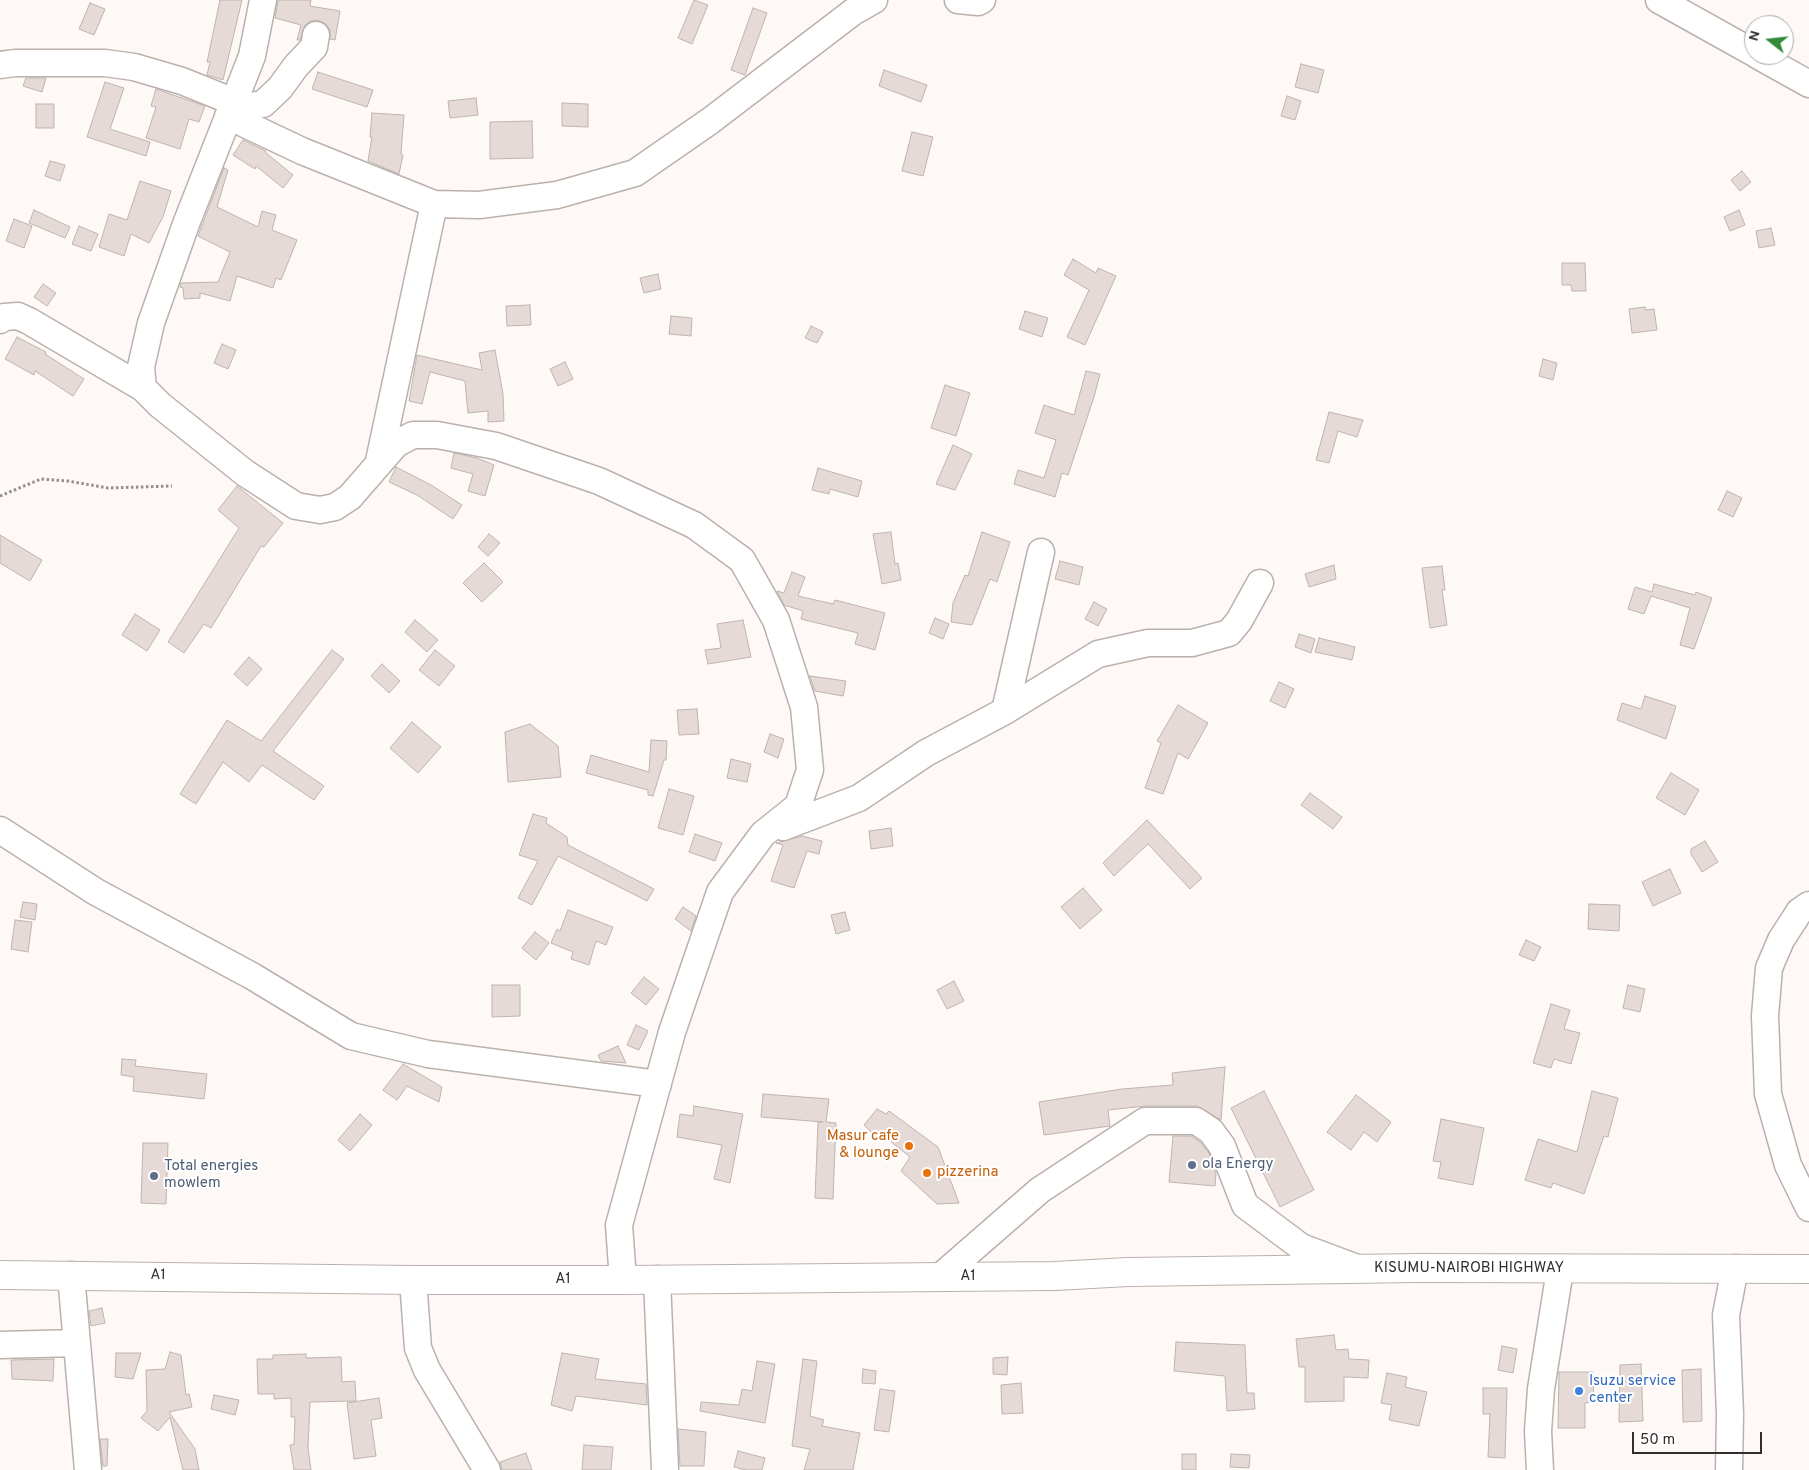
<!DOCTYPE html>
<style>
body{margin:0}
#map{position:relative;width:1809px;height:1470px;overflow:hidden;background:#fef9f7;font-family:Overpass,sans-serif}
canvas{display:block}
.north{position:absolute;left:1744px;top:15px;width:50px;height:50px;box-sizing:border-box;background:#fff;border:1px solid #adabaa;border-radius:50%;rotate:286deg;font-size:14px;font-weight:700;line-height:20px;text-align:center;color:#312e2b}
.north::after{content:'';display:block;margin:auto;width:18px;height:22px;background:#328b3b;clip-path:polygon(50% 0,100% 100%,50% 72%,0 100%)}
.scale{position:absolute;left:1632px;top:1432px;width:130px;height:22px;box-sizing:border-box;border:2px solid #312e2b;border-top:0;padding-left:6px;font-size:15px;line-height:18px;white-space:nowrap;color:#312e2b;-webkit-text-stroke:4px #fff;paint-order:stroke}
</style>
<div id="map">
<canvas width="1809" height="1470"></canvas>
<div class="north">N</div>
<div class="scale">50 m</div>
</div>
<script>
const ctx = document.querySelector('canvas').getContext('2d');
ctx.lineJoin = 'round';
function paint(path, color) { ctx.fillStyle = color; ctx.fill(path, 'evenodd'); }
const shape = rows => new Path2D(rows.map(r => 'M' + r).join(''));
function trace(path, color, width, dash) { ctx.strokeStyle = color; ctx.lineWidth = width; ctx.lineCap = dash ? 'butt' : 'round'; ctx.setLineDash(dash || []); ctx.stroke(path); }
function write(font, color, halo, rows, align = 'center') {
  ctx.font = font + ' Overpass,sans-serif'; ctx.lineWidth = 4; ctx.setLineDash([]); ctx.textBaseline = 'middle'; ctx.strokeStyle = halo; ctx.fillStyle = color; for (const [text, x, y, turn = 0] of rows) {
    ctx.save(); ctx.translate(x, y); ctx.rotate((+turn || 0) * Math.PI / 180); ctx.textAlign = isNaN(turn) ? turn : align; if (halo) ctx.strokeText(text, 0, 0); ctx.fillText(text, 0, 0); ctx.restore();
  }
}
const building = shape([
 [220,0,242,0,223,80,207,75,210,62,207,62,220,0],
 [278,0,311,0,310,6,340,11,335,40,330,39,330,30,326,24,318,20,311,21,305,25,300,40,297,40,301,25,275,18,278,0],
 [694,0,708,5,692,44,678,38,694,0],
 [90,3,105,9,94,35,79,29,90,3],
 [753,8,767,13,745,75,731,70,753,8],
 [1301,64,1324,70,1318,93,1295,87,1301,64],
 [884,70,927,85,921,102,879,86,884,70],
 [318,72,373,90,367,107,312,89,318,72],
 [26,78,46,78,42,92,23,86,26,78],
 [105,82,124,88,110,129,150,142,146,156,87,137,105,82],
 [156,89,205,106,199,122,189,119,180,149,146,138,156,107,151,106,156,89],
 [1287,96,1301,101,1295,120,1281,116,1287,96],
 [476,98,478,115,450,118,448,101,476,98],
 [562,103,588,104,588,127,562,126,562,103],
 [36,104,54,104,54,128,36,128,36,104],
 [372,113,404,115,401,154,403,155,399,174,368,161,372,137,370,137,372,113],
 [532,121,533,158,490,159,490,122,532,121],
 [912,132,933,137,923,176,902,171,912,132],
 [243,140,266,151,265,152,293,175,283,188,256,166,255,169,233,155,243,140],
 [50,161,65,165,60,181,45,176,50,161],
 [224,168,228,170,217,207,258,227,262,211,276,215,272,230,297,240,281,280,276,278,273,288,237,276,230,301,200,293,200,298,184,299,183,288,180,287,181,283,218,282,230,252,198,236,224,168],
 [1742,171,1751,182,1740,191,1731,180,1742,171],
 [140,181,171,191,163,217,149,243,131,234,124,256,99,247,109,214,127,220,140,181],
 [34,210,70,227,65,238,29,223,34,210],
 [1739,210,1745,225,1730,231,1724,217,1739,210],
 [14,219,32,226,24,248,6,241,14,219],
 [79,226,98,234,91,251,72,244,79,226],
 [1771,228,1775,245,1759,248,1756,231,1771,228],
 [1073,259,1096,273,1098,268,1116,276,1085,345,1067,337,1089,290,1064,275,1073,259],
 [1562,263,1585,263,1586,291,1572,291,1571,285,1562,285,1562,263],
 [658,274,661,289,644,293,640,278,658,274],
 [43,284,56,293,47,306,34,297,43,284],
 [530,305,531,325,507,326,506,306,530,305],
 [1645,307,1645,310,1654,309,1657,330,1632,333,1629,309,1645,307],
 [1025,311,1048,318,1042,337,1019,329,1025,311],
 [671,316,692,318,691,336,669,334,671,316],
 [811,326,823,332,817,343,805,338,811,326],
 [17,337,46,352,45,354,84,379,73,396,35,371,34,375,5,359,17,337],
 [222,344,236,350,228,369,214,363,222,344],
 [495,350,503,394,504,421,488,422,488,411,468,413,465,381,430,372,422,404,409,401,417,355,482,370,479,353,495,350],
 [1543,359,1557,363,1553,380,1539,376,1543,359],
 [565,362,573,379,558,386,550,369,565,362],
 [1086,371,1100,374,1094,397,1068,475,1062,473,1055,497,1014,484,1018,470,1044,478,1056,440,1035,433,1044,405,1074,415,1086,371],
 [945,385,970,393,956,436,931,428,945,385],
 [1329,412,1363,420,1357,437,1338,431,1329,463,1316,460,1329,412],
 [953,445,972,454,955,490,936,484,953,445],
 [454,453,477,458,494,465,485,496,468,491,473,474,451,468,454,453],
 [396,467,431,485,462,505,453,519,417,495,389,482,396,467],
 [818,468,862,481,858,497,830,489,829,494,812,490,818,468],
 [237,486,283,523,264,547,261,546,211,628,204,624,184,653,168,642,239,528,218,510,237,486],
 [1727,491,1742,498,1733,517,1718,510,1727,491],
 [891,532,895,564,898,563,901,580,882,584,873,534,891,532],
 [982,532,1010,542,997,582,990,579,972,625,951,622,953,603,965,575,968,576,982,532],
 [489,534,500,543,488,556,478,547,489,534],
 [0,535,42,560,30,581,0,563,0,535],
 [1060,561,1083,567,1079,585,1055,579,1060,561],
 [484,563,503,582,482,602,463,583,484,563],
 [1334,565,1336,579,1309,587,1305,574,1334,565],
 [1442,566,1445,590,1442,590,1447,625,1430,628,1422,568,1442,566],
 [792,572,805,577,798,596,833,604,835,600,885,613,875,650,855,644,858,633,801,619,803,611,784,605,777,591,784,593,792,572],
 [1654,584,1695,595,1696,592,1712,598,1694,649,1680,645,1690,608,1651,596,1644,614,1628,609,1635,587,1652,592,1654,584],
 [1094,602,1107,609,1098,626,1085,619,1094,602],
 [135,614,160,630,147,651,122,635,135,614],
 [935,618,949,624,943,639,929,633,935,618],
 [415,620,438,640,427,652,405,632,415,620],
 [743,620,751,657,708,664,705,650,721,648,717,624,743,620],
 [1299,634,1315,639,1311,653,1295,647,1299,634],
 [1319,638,1355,647,1352,660,1315,652,1319,638],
 [332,650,344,659,273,751,324,786,314,800,262,765,249,782,223,762,196,804,180,794,227,720,261,741,332,650],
 [435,650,455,666,439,686,419,670,435,650],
 [249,657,262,669,247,686,234,674,249,657],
 [382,664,400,681,389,693,371,676,382,664],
 [810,676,846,681,843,696,815,691,810,676],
 [1279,682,1294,689,1285,708,1270,701,1279,682],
 [1645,696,1676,706,1666,739,1617,720,1622,703,1641,709,1645,696],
 [1178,705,1208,723,1188,759,1178,753,1163,794,1145,788,1161,743,1157,741,1178,705],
 [697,709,699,734,679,735,677,710,697,709],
 [412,722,441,747,418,773,390,748,412,722],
 [530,724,558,746,561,777,508,782,505,732,530,724],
 [770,734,784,739,778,758,764,752,770,734],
 [651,740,667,741,666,760,664,760,653,796,648,795,648,790,586,773,591,755,649,772,651,740],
 [731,759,751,764,747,782,727,778,731,759],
 [1671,773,1699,790,1685,815,1656,798,1671,773],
 [669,789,694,796,683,835,658,828,669,789],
 [1310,793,1342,817,1333,829,1301,805,1310,793],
 [533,814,547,818,546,823,567,837,568,845,654,889,647,901,558,856,532,905,518,898,538,861,519,855,533,814],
 [1147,820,1202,878,1190,889,1148,844,1114,876,1103,863,1147,820],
 [891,828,893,846,871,849,869,831,891,828],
 [695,834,722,843,715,861,689,852,695,834],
 [802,836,822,841,819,854,807,851,794,888,771,881,783,845,776,843,802,836],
 [1705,841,1718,862,1702,872,1691,854,1691,849,1705,841],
 [1670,869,1681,893,1653,906,1642,882,1670,869],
 [1083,888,1102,910,1080,929,1061,907,1083,888],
 [23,902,37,904,35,920,20,917,23,902],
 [1589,904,1620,905,1619,931,1588,929,1589,904],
 [683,907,696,916,691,931,675,919,683,907],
 [568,910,613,927,606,945,596,941,589,965,571,959,573,952,551,943,557,929,560,931,568,910],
 [845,912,850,930,836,934,831,915,845,912],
 [15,920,32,922,28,952,11,949,15,920],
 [535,932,549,943,536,960,522,948,535,932],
 [1526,940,1541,947,1534,961,1519,955,1526,940],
 [644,977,659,989,646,1005,631,993,644,977],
 [954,981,964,1001,947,1009,937,990,954,981],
 [492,985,520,985,520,1016,492,1017,492,985],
 [1628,985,1645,989,1640,1012,1623,1008,1628,985],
 [1551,1004,1570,1010,1564,1029,1580,1033,1571,1064,1554,1059,1551,1068,1533,1063,1551,1004],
 [636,1025,648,1031,639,1050,627,1045,636,1025],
 [618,1046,626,1063,601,1061,598,1055,618,1046],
 [122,1059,136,1060,135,1066,207,1074,204,1099,133,1091,134,1077,121,1075,122,1059],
 [403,1064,442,1087,439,1102,407,1086,397,1100,383,1090,403,1064],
 [1225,1067,1221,1120,1197,1106,1145,1106,1108,1110,1110,1126,1044,1135,1039,1102,1122,1089,1173,1085,1172,1073,1225,1067],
 [1264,1091,1314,1190,1280,1207,1231,1108,1264,1091],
 [1592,1091,1618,1098,1608,1137,1604,1136,1584,1194,1553,1183,1551,1188,1525,1180,1538,1139,1577,1152,1592,1091],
 [763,1094,829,1099,826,1122,836,1123,833,1199,815,1198,818,1122,823,1122,761,1117,763,1094],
 [1356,1095,1391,1122,1377,1142,1364,1132,1351,1150,1327,1132,1356,1095],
 [694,1106,743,1114,730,1183,714,1179,722,1145,677,1137,680,1114,693,1116,694,1106],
 [877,1109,886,1114,889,1111,938,1147,959,1203,937,1204,901,1171,910,1157,878,1131,874,1135,864,1125,877,1109],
 [360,1114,372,1125,350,1151,338,1140,360,1114],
 [1441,1119,1484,1128,1473,1185,1438,1178,1441,1162,1433,1161,1441,1119],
 [1173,1136,1191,1136,1200,1142,1209,1153,1216,1173,1215,1186,1169,1182,1173,1136],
 [143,1143,168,1143,166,1204,141,1203,143,1143],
 [102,1308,105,1323,91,1326,89,1311,102,1308],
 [1334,1335,1336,1350,1348,1349,1349,1359,1369,1360,1368,1378,1344,1377,1344,1401,1305,1402,1305,1367,1299,1367,1296,1339,1334,1335],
 [1176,1342,1245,1345,1247,1393,1254,1393,1255,1409,1227,1411,1225,1376,1174,1371,1176,1342],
 [1502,1346,1517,1349,1513,1373,1498,1370,1502,1346],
 [170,1352,181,1355,186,1395,189,1394,192,1407,169,1412,195,1449,199,1470,183,1470,170,1417,158,1431,141,1418,147,1411,146,1370,165,1369,170,1352],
 [116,1353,141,1353,133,1379,115,1377,116,1353],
 [562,1353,599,1359,595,1379,646,1384,647,1405,576,1396,572,1411,551,1405,562,1353],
 [306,1354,306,1358,341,1357,342,1382,355,1381,356,1401,310,1402,308,1448,311,1470,294,1470,290,1445,294,1444,295,1417,291,1417,291,1398,274,1399,274,1394,258,1394,257,1359,273,1359,273,1355,306,1354],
 [1008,1357,1007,1375,993,1374,993,1358,1008,1357],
 [54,1359,53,1381,12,1379,11,1360,54,1359],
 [803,1359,817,1361,810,1416,824,1420,822,1426,860,1433,853,1470,804,1470,810,1449,792,1446,803,1359],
 [757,1361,775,1364,765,1423,700,1411,701,1402,739,1405,742,1389,752,1391,757,1361],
 [1641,1364,1643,1421,1619,1422,1620,1365,1641,1364],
 [863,1369,876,1371,875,1384,862,1383,863,1369],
 [1701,1369,1702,1421,1683,1422,1682,1370,1701,1369],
 [1559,1372,1593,1372,1594,1401,1585,1403,1585,1428,1558,1428,1559,1372],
 [1387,1373,1407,1377,1405,1387,1427,1392,1419,1426,1389,1420,1392,1405,1381,1403,1387,1373],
 [1021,1383,1023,1413,1002,1414,1001,1385,1021,1383],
 [1483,1388,1507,1388,1505,1458,1488,1457,1490,1414,1483,1414,1483,1388],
 [880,1389,895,1391,889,1432,874,1430,880,1389],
 [214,1395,239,1400,235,1415,211,1409,214,1395],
 [379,1398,382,1418,371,1420,376,1456,354,1459,347,1403,379,1398],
 [678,1429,706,1432,704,1466,680,1466,678,1429],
 [100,1439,108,1439,107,1466,103,1466,100,1439],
 [584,1445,613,1447,611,1470,582,1470,584,1445],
 [738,1451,765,1458,762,1470,746,1470,734,1467,738,1451],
 [526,1453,532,1470,502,1470,500,1462,526,1453],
 [1182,1454,1196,1454,1196,1470,1182,1470,1182,1454],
 [1231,1454,1250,1455,1249,1468,1230,1467,1231,1454]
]);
const path = shape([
 [0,496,41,479,68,481,108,488,172,486]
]);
const minor = shape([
 [263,0,252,56,186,224,151,323,141,367,143,388,160,405,245,473,296,506,320,510,335,507,350,497,396,444,413,435,437,435,496,446,599,481,694,525,742,560,776,620,804,707,810,770,798,806,763,834,720,892,672,1032,619,1225,623,1280],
 [958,0,978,2,982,0],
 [1659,0,1754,53],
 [1757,55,1809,84],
 [0,65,15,63,105,63,134,67,182,81,234,102],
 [231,109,263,104,280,88,296,66,314,47,316,35],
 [228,116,302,151,434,204,479,205,557,195,635,173,710,121,853,12,874,0],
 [0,320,4,317,18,316,29,321,143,388],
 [379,461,434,204],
 [1005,711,1041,552],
 [783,827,859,798,926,753,1005,711,1098,654,1148,643,1192,643,1229,633,1239,621,1260,583],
 [0,830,96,892,252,976,351,1036,428,1054,658,1084],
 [1809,905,1799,912,1781,940,1769,968,1765,1016,1768,1094,1788,1165,1809,1208],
 [71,1275,88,1470],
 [940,1277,1040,1190,1145,1121,1196,1121,1211,1131,1222,1146,1245,1205,1301,1247,1357,1268],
 [657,1279,665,1470],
 [413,1280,418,1348,427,1370,487,1470],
 [0,1345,76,1343],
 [1540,1470,1538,1431,1541,1389,1560,1270],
 [1729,1470,1730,1414,1726,1315,1735,1268]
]);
const highway = shape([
 [0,1275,413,1280,623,1280,1055,1276,1128,1272,1419,1268,1809,1269]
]);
const markers = [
 [909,1146,5,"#e8710a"],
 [1192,1165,5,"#5c6f8a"],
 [927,1173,5,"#e8710a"],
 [154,1176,5,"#5c6f8a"],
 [1579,1391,5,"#3f7fe0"]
];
const foodNames = [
 ["Masur cafe",899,1137],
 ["& lounge",899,1154],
 ["pizzerina",937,1173,"left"]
];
const serviceNames = [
 ["ola Energy",1202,1165],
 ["Total energies",164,1167],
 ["mowlem",164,1184]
];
const streetNames = [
 ["KISUMU-NAIROBI HIGHWAY",1469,1269],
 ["A1",158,1276,1],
 ["A1",968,1277],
 ["A1",563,1280]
];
const shopNames = [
 ["Isuzu service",1589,1382],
 ["center",1589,1399]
];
paint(building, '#e6dad7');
trace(building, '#bfb3b0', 1);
trace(minor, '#bbb1ac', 29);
trace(highway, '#bbb1ac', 30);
trace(path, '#938f8d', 3, [2.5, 2.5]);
trace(minor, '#fff', 26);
trace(highway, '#fff', 28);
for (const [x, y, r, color] of markers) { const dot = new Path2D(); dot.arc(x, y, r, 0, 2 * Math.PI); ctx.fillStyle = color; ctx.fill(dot); trace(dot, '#fff', 2); }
write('15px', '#c56008', '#fff', foodNames, 'right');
write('15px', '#4e5e75', '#fff', serviceNames, 'left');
write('15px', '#312e2b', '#fff', streetNames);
write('15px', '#366cbe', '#fff', shopNames, 'left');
</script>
